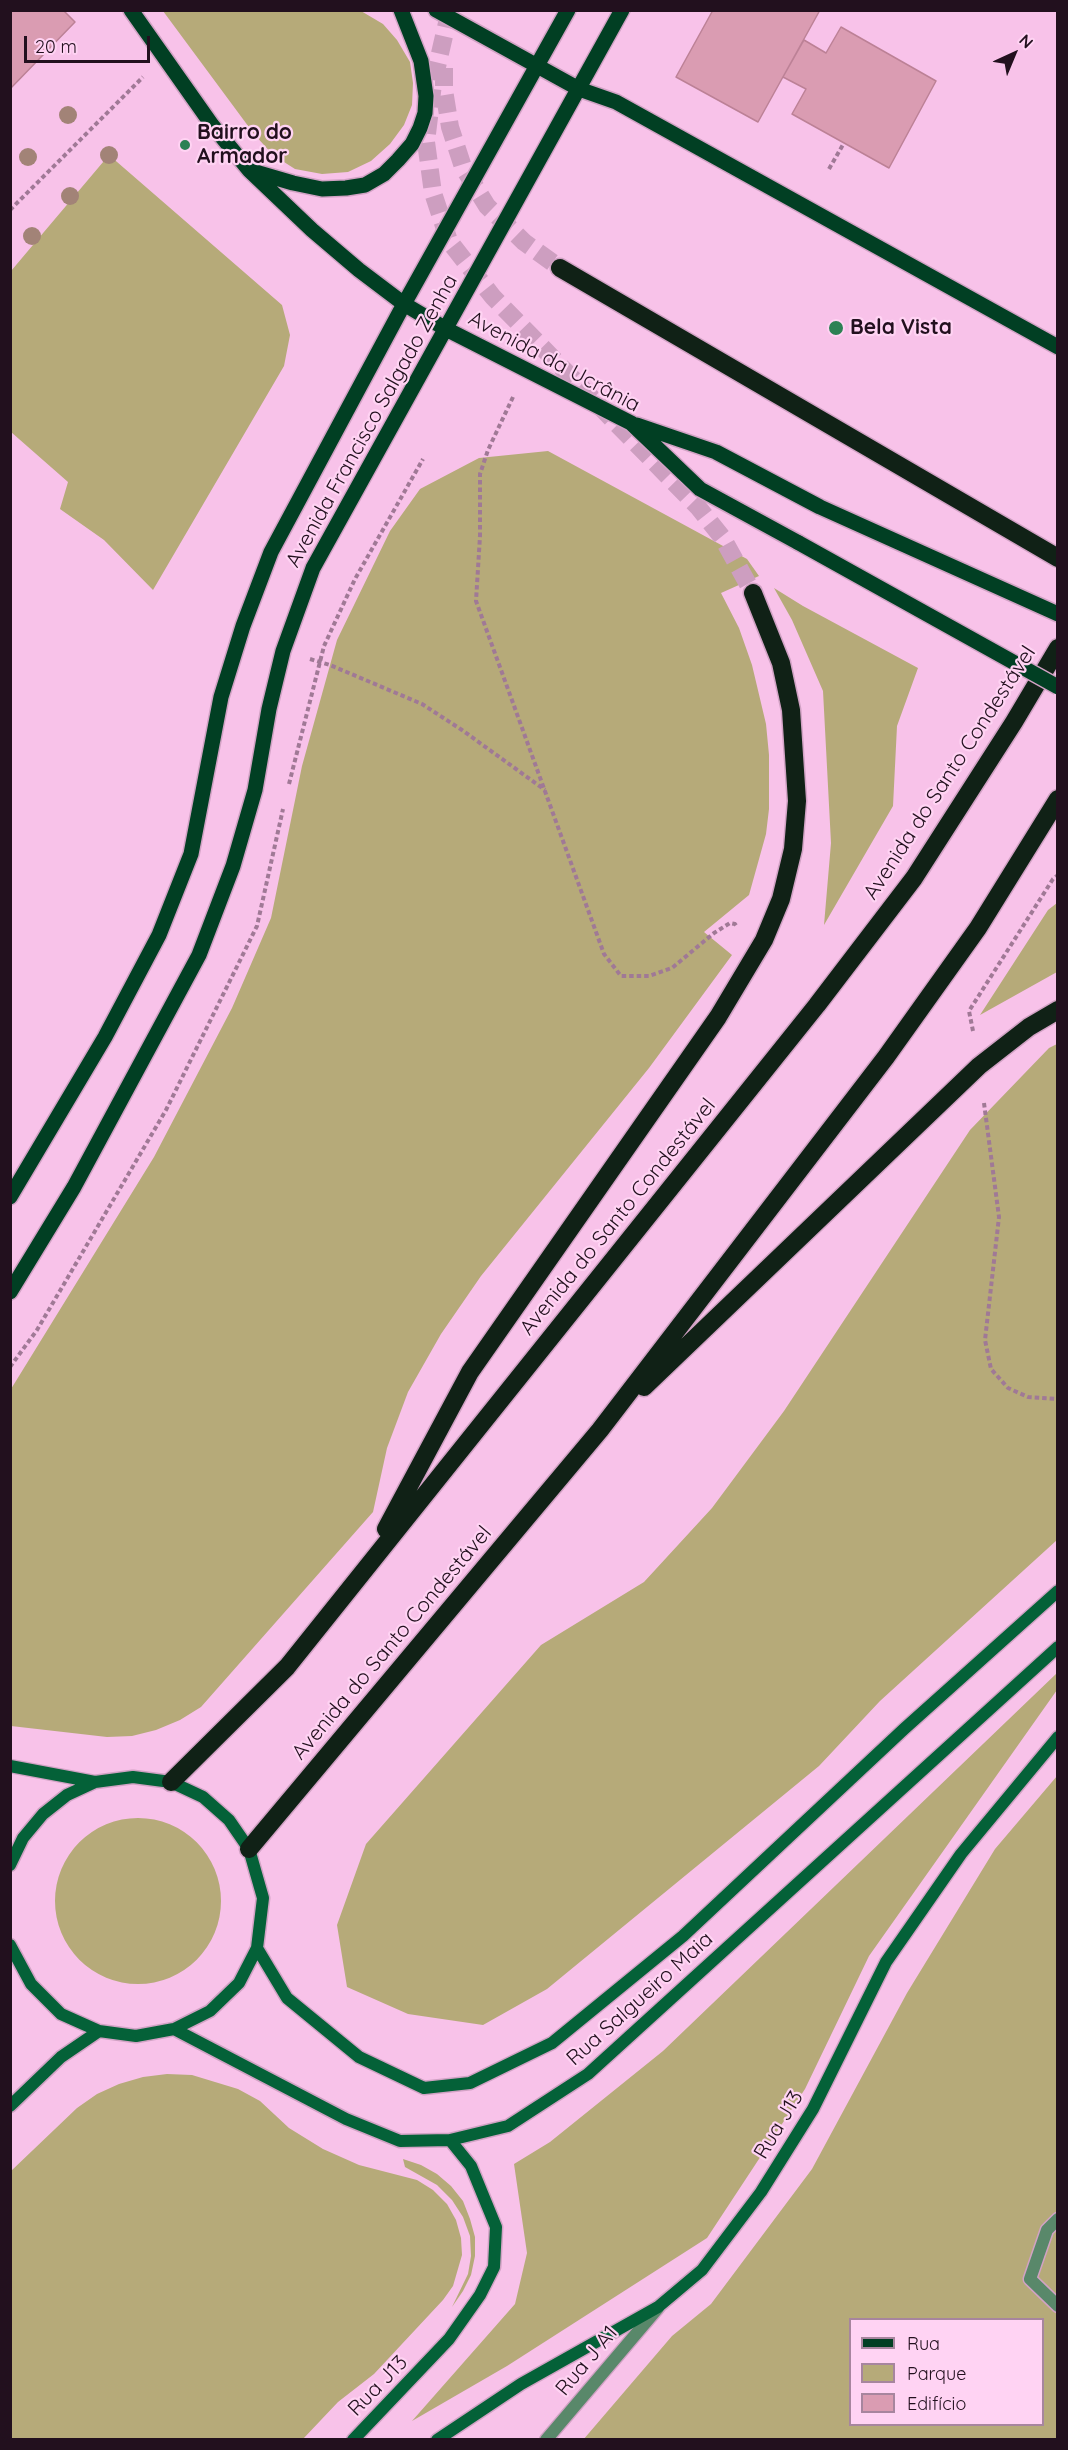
<!DOCTYPE html>
<meta charset="utf-8">
<style>
body{margin:0}
#map{position:relative;width:1068px;height:2450px;overflow:hidden;background:#f8c2e9;font-family:Quicksand,sans-serif}
canvas{display:block}
.frame{position:absolute;inset:0;border:12px solid #22101e;pointer-events:none}
.legend{position:absolute;left:849px;top:2318px;width:195px;height:108px;box-sizing:border-box;background:#ffd3f3;border:2px solid #a7859e;margin:0;padding:8px 10px;list-style:none;font-size:18px;color:#22101e}
.legend li{display:flex;align-items:center;gap:12px;height:30px}
.legend b{width:30px;border:2px solid #a7859e}
.north{position:absolute;left:984px;top:24px;width:60px;height:60px;-webkit-text-stroke:4px #ffd3f3;paint-order:stroke;rotate:44deg;font-size:16px;font-weight:700;line-height:24px;text-align:center;color:#22101e}
.north::after{content:'';display:block;margin:auto;width:21px;height:27px;background:#22101e;clip-path:polygon(50% 0,100% 100%,50% 72%,0 100%)}
.scale{position:absolute;left:24px;top:36px;width:126px;height:27px;box-sizing:border-box;border:3px solid #22101e;border-top:0;padding-left:8px;font-size:18px;line-height:21px;white-space:nowrap;color:#22101e;-webkit-text-stroke:4px #ffd3f3;paint-order:stroke}
</style>
<div id="map">
<canvas width="1068" height="2450"></canvas>
<div class="frame"></div>
<ul class="legend">
<li><b style="height:8px;background:#013f23"></b>Rua</li>
<li><b style="height:16px;background:#b6aa79"></b>Parque</li>
<li><b style="height:16px;background:#da9cb2"></b>Edifício</li>
</ul>
<div class="north">N</div>
<div class="scale">20 m</div>
</div>
<script>
const ctx = document.querySelector('canvas').getContext('2d');
ctx.lineJoin = 'round';
function paint(path, color) { ctx.fillStyle = color; ctx.fill(path, 'evenodd'); }
const shape = rows => new Path2D(rows.map(r => 'M' + r).join(''));
function trace(path, color, width, dash) { ctx.strokeStyle = color; ctx.lineWidth = width; ctx.lineCap = dash ? 'butt' : 'round'; ctx.setLineDash(dash || []); ctx.stroke(path); }
function write(font, color, halo, rows, align = 'center') {
  ctx.font = font + ' Quicksand,sans-serif'; ctx.lineWidth = 4.5; ctx.setLineDash([]); ctx.textBaseline = 'middle'; ctx.strokeStyle = halo; ctx.fillStyle = color; for (const [text, x, y, turn = 0] of rows) {
    ctx.save(); ctx.translate(x, y); ctx.rotate((+turn || 0) * Math.PI / 180); ctx.textAlign = isNaN(turn) ? turn : align; if (halo) ctx.strokeText(text, 0, 0); ctx.fillText(text, 0, 0); ctx.restore();
  }
}
const green = shape([
 [163,11,361,11,383,24,397,40,410,62,413,83,412,105,404,125,390,144,371,161,348,172,322,174,295,169,273,155,254,134],
 [109,155,282,305,290,335,284,366,153,590,104,540,60,509,68,482,11,432,11,271],
 [548,451,747,559,759,576,721,593,739,628,752,665,766,724,769,755,769,809,766,834,749,895,704,932,732,955,649,1068,481,1276,441,1334,408,1392,387,1448,373,1512,201,1707,180,1720,156,1730,132,1736,107,1737,11,1726,11,1389,154,1157,232,1008,271,918,302,766,337,640,390,531,420,489,479,458],
 [774,588,803,606,918,668,897,726,893,806,824,925,831,843,823,691,792,620],
 [1057,903,1057,972,980,1015,1048,910],
 [1057,1044,1057,1540,880,1701,819,1766,547,1989,483,2025,408,2014,347,1987,337,1925,366,1844,541,1645,644,1582,712,1508,784,1411,970,1130,1049,1048],
 [1057,1673,1057,1690,869,1956,805,2089,707,2238,507,2366,412,2421,515,2304,527,2253,514,2164,550,2142,663,2051],
 [1057,1776,1057,2439,583,2440,672,2336,711,2304,812,2169,907,1993,995,1849],
 [850,2320,1042,2320,1042,2424,850,2424],
 '55 1901a83 83 0 1 1 166 0a83 83 0 1 1-166 0Z',
 [167,2074,192,2075,238,2089,260,2101,289,2128,323,2149,359,2165,417,2180,433,2190,447,2204,456,2220,461,2238,462,2255,453,2286,443,2300,374,2374,338,2402,303,2439,11,2439,11,2171,77,2108,97,2094,119,2084,143,2077],
 [403,2159,421,2165,437,2174,451,2186,463,2201,470,2219,475,2237,475,2256,471,2275,463,2291,452,2307,468,2274,471,2256,470,2236,463,2217,452,2200,437,2185,405,2167]
]);
const building = shape([
 [10,10,63,10,75,22,10,89,10,10],
 [713,10,820,10,758,122,676,77,713,10],
 [841,27,936,81,889,168,792,114,806,89,783,77,804,40,826,53,841,27]
]);
const highwayTunnel = shape([
 [450,10,433,84,426,142,433,193,449,241,493,297,698,507,722,537,753,593],
 [444,68,444,90,450,127,463,167,487,206,524,242,560,268]
]);
const path = shape([
 [829,169,844,143],
 [10,210,143,77],
 [513,397,488,450,480,474,480,536,476,601,604,954,621,976,649,976,672,968,714,933,730,923,735,924,737,927],
 [310,659,330,665,422,704,462,730,545,790],
 [289,784,324,646,355,579,423,459],
 [973,1031,969,1011,1053,879,1058,875],
 [984,1103,999,1217,985,1340,991,1369,1008,1388,1028,1397,1058,1399],
 [10,1367,37,1330,166,1110,257,926,283,809]
]);
const street = shape([
 [1058,2219,1047,2230,1030,2279,1058,2306],
 [546,2440,658,2308]
]);
const secondary = shape([
 [10,1766,95,1782],
 [10,1865,23,1838,43,1814,67,1795,95,1782,133,1777,171,1782,203,1797,229,1820,249,1849,263,1898,257,1948,239,1983,210,2011,174,2029,136,2036,99,2031,61,2014,31,1984,10,1945],
 [257,1948,287,1998,359,2057,424,2088,470,2083,552,2043,683,1936,904,1729,1058,1591],
 [174,2029,346,2119,400,2141,450,2140,508,2126,588,2074,1058,1647],
 [10,2106,61,2057,99,2031],
 [353,2440,449,2339,480,2295,494,2267,496,2227,471,2166,450,2140],
 [437,2440,521,2384,658,2307,702,2270,761,2192,813,2109,886,1962,961,1854,1058,1737]
]);
const primary = shape([
 [131,10,212,125,249,170,312,230,359,270,404,304,446,329,631,423,700,489,799,543],
 [436,10,579,89,616,102,1058,347],
 [252,171,293,183,322,189,346,188,365,185,384,174,398,160,412,144,420,128,425,113,426,96,421,61,401,10],
 [637,425,716,452,820,507,1058,614],
 [10,1197,105,1037,159,935,191,854,221,697,243,626,271,552,404,304,568,10],
 [10,1292,74,1187,199,955,233,866,255,790,269,709,283,651,313,568,622,10]
]);
const highway = shape([
 [560,268,1058,558],
 [644,1387,979,1066,1029,1027,1058,1010],
 [386,1529,470,1372,718,1017,764,940,781,899,793,849,797,801,791,710,781,663,753,593],
 [171,1782,287,1667,817,1005,914,878,1014,722,1058,648],
 [249,1849,600,1430,886,1057,978,928,1058,799]
]);
const primaryBridge = shape([
 [799,543,1058,687]
]);
const trees = [
 [68,115],
 [109,155],
 [28,157],
 [70,196],
 [32,236]
];
const markers = [
 [185,145,6,"#2d8154"],
 [836,328,8,"#2d8154"]
];
const poiNames = [
 ["Bairro do",197,133],
 ["Armador",197,157],
 ["Bela Vista",850,328]
];
const streetNames = [
 ["Avenida da Ucrânia",554,362,28],
 ["Avenida Francisco Salgado Zenha",372,421,-61],
 ["Avenida do Santo Condestável",950,773,-57],
 ["Avenida do Santo Condestável",618,1217,-51],
 ["Avenida do Santo Condestável",392,1643,-50],
 ["Rua Salgueiro Maia",640,1999,-42],
 ["Rua J13",779,2125,-59],
 ["Rua J A1",587,2361,-50],
 ["Rua J13",378,2386,-46]
];
paint(green, '#b6aa79');
paint(building, '#da9cb2');
trace(building, '#bc8196', 1.5);
trace(highwayTunnel, '#cd9ec0', 18, [18, 9]);
trace(street, '#d1a2c4', 15);
trace(secondary, '#d1a2c4', 15);
trace(primary, '#d1a2c4', 18);
trace(highway, '#d1a2c4', 21);
trace(path, '#a07996', 4, [4.5, 3]);
trace(street, '#59886a', 12);
trace(secondary, '#046138', 12);
trace(primary, '#013f23', 15);
trace(highway, '#102116', 18);
trace(primaryBridge, '#d1a2c4', 18, []);
trace(primaryBridge, '#013f23', 15);
ctx.fillStyle = '#a28377';
for (const [x, y] of trees) { ctx.beginPath(); ctx.arc(x, y, 9, 0, 2 * Math.PI); ctx.fill(); }
for (const [x, y, r, color] of markers) { const dot = new Path2D(); dot.arc(x, y, r, 0, 2 * Math.PI); ctx.fillStyle = color; ctx.fill(dot); trace(dot, '#ffd3f3', 2); }
write('bold 21px', '#22101e', '#ffd3f3', poiNames, 'left');
write('21px', '#22101e', '#ffd3f3', streetNames);
</script>
